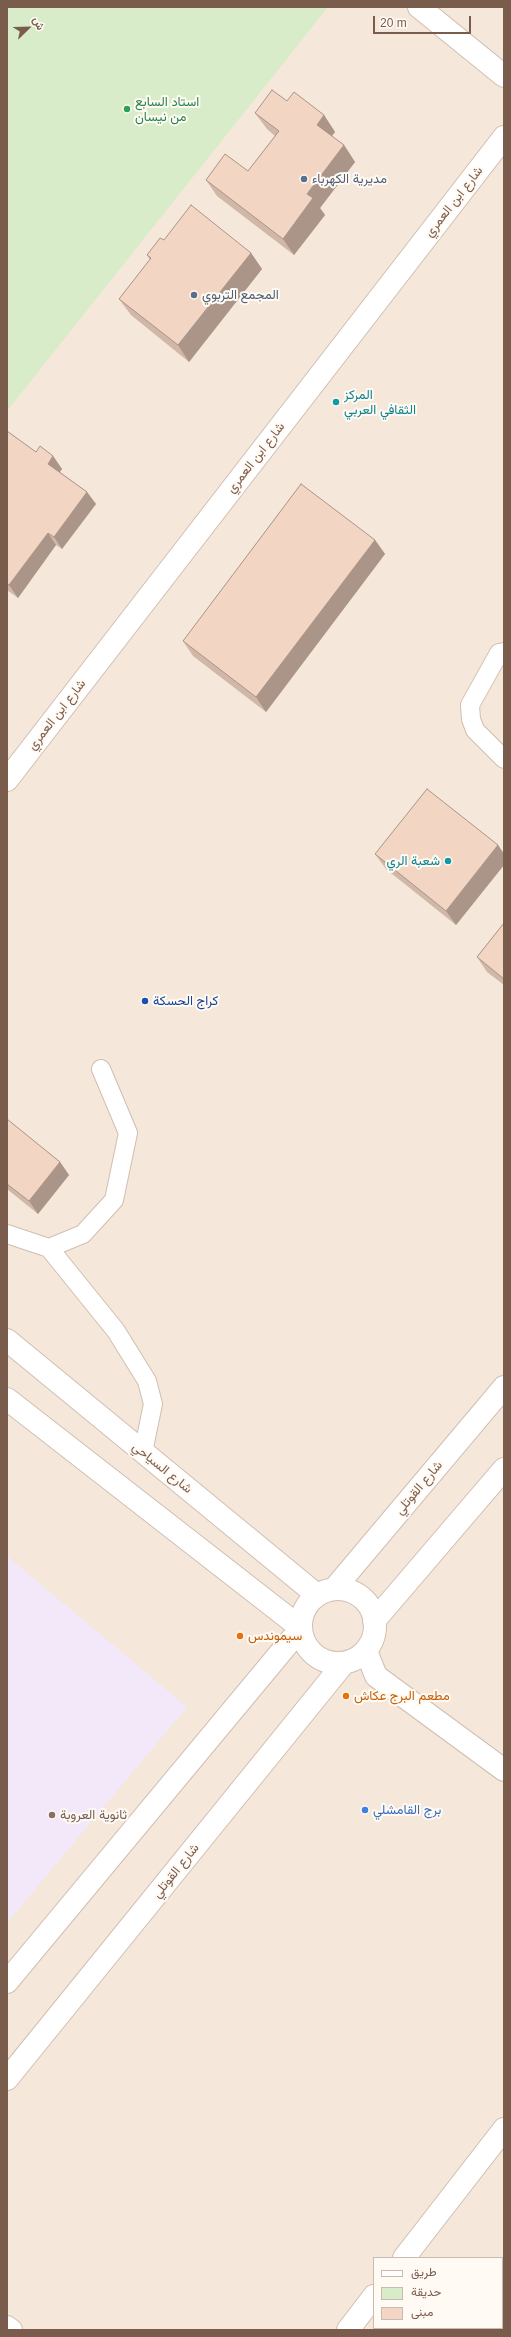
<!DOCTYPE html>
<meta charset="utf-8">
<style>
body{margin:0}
#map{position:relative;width:511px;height:2337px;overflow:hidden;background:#fdf6ec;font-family:Helvetica,Vazirmatn,sans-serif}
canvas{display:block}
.frame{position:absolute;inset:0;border:8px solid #7a5c4d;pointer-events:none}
.legend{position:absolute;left:373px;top:2257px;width:130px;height:72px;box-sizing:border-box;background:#fffaf3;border:1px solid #cabbb1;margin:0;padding:5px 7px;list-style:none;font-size:12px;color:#7a5c4d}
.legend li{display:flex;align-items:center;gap:8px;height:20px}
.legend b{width:20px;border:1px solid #cabbb1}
.north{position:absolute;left:8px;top:8px;width:40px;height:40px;-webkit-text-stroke:3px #fffaf3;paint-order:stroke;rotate:67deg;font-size:11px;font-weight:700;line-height:16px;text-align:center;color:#7a5c4d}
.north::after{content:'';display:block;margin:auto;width:14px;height:18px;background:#7a5c4d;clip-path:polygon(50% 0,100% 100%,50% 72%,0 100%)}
.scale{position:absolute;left:373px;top:16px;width:98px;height:18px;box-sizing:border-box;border:2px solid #7a5c4d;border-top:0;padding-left:5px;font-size:12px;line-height:14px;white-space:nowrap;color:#7a5c4d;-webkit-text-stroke:3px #fffaf3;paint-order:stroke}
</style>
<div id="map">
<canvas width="511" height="2337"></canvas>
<div class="frame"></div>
<ul class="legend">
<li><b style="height:5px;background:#fff"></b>طريق</li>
<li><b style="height:11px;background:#d8ecc9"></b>حديقة</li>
<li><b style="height:11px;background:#f3d5c3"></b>مبنى</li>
</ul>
<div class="north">ش</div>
<div class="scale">20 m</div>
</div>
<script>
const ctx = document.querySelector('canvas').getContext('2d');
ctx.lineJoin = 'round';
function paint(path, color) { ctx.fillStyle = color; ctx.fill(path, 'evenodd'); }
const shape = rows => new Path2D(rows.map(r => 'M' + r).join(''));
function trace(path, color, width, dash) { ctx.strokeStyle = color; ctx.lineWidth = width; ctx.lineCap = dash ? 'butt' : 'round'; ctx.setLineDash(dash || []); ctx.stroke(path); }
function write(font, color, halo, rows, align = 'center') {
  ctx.font = font + ' Helvetica,Vazirmatn,sans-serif'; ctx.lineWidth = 4; ctx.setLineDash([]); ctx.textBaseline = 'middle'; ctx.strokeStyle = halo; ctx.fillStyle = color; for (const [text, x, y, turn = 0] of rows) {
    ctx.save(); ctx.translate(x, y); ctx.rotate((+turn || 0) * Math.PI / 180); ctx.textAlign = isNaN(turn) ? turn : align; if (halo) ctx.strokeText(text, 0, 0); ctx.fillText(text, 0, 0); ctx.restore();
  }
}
const residential = shape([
 [7,7,504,7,504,2330,7,2330],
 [374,2258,502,2258,502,2328,374,2328]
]);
const education = shape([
 [7,1556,187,1707,7,1923]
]);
const green = shape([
 [7,7,328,7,7,411]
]);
const service = shape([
 [504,652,499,653,470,705,471,719,475,730,504,759],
 [7,1234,49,1248,83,1234,114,1200,128,1133,101,1069],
 [49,1248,116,1331,147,1381,153,1404,143,1452]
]);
const minor = shape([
 [419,7,504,76],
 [7,780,504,137],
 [366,1651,376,1676,504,1770],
 [404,2258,504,2129],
 [7,2327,11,2330],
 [348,2330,374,2296]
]);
const tertiary = shape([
 [7,1340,317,1595],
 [7,1399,301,1628,7,1982],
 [334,1589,504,1387],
 '301 1626a37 37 0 1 1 74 0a37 37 0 1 1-74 0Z',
 [374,1621,504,1469],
 [7,2079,344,1663]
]);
const wall = shape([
 [287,101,324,115,335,132,332,136,344,145,355,162,320,208,325,215,294,255,217,196,206,180,248,171,275,136,267,129,255,113],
 [164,240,251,253,262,269,189,362,131,315,119,299,150,260,147,255],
 [7,431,36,452,53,456,62,469,60,472,87,492,96,504,62,549,56,545,18,598,7,590],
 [375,540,385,554,266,712,193,656,183,641],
 [498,845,504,854,504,865,456,925,386,869,375,854],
 [504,923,504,985,487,972,477,957],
 [7,1119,60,1162,69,1175,38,1214,7,1189]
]);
const shadedWall = shape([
 [324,115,335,132,328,141,317,125],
 [344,145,355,162,320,208,325,215,294,255,283,239,307,194],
 [251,253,262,269,189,362,178,345],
 [53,456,62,469,57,476,48,464],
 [87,492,96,504,62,549,54,537],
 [48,533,56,545,18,598,9,585],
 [375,540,385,554,266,712,256,697],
 [498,845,504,854,504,865,456,925,446,911],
 [60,1162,69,1175,38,1214,29,1201]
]);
const building = shape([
 [272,90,287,101,294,92,324,115,317,125,344,145,307,194,313,198,283,239,206,180,225,154,248,171,279,131,255,113,272,90],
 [191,205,251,253,178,345,119,299,151,258,147,255,160,238,164,240,191,205],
 [7,431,36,452,40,446,53,456,48,464,87,492,54,537,48,533,9,585,7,584,7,431],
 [301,484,375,540,256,697,183,641,301,484],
 [427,789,498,845,446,911,375,854,427,789],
 [504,923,504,979,477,957,504,923],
 [7,1119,60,1162,29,1201,7,1184,7,1119]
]);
const markers = [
 [127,109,4,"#2e9e5b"],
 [304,179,4,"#5c6f8a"],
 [194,295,4,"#5c6f8a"],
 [336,402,4,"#0f9aa8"],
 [448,861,4,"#0f9aa8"],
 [145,1001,4,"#1a4fb4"],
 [240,1636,4,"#e8710a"],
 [346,1696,4,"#e8710a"],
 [365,1810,4,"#3f7fe0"],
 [52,1815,4,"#8d6e63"]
];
const leisureNames = [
 ["استاد السابع",135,102],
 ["من نيسان",135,117]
];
const serviceNames = [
 ["مديرية الكهرباء",312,179],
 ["المجمع التربوي",202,295]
];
const streetNames = [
 ["شارع ابن العمري",454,202,-52],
 ["شارع ابن العمري",256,458,-52],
 ["شارع ابن العمري",57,715,-52],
 ["شارع السياحي",162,1468,39],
 ["شارع القوتلي",419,1488,-50],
 ["شارع القوتلي",176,1871,-51]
];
const cultureNames = [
 ["المركز",344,395],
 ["الثقافي العربي",344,410],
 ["شعبة الري",440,861,"right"]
];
const transitNames = [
 ["كراج الحسكة",153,1001]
];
const foodNames = [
 ["سيموندس",248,1636],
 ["مطعم البرج عكاش",354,1696]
];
const shopNames = [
 ["برج القامشلي",373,1810]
];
const educationNames = [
 ["ثانوية العروبة",60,1815]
];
paint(residential, '#f5e8da');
paint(education, '#f3e8fa');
paint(green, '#d8ecc9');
trace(service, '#d1beb0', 20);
trace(minor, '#d1beb0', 24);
trace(tertiary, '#d1beb0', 24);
trace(service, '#fff', 18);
trace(minor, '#fff', 22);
trace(tertiary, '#fff', 22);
paint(wall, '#d1b7a8');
paint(shadedWall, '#aa9588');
paint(building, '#f3d5c3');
trace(building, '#aa9588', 1);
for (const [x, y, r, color] of markers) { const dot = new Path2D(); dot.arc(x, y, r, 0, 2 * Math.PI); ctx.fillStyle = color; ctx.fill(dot); trace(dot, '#fffaf3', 1.5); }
write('13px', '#27864d', '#fffaf3', leisureNames, 'left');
write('13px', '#4e5e75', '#fffaf3', serviceNames, 'left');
write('13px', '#7a5c4d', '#fffaf3', streetNames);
write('13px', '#0d838f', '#fffaf3', cultureNames, 'left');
write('13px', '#164399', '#fffaf3', transitNames, 'left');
write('13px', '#c56008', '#fffaf3', foodNames, 'left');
write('13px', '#366cbe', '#fffaf3', shopNames, 'left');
write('13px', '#785e54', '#fffaf3', educationNames, 'left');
</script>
